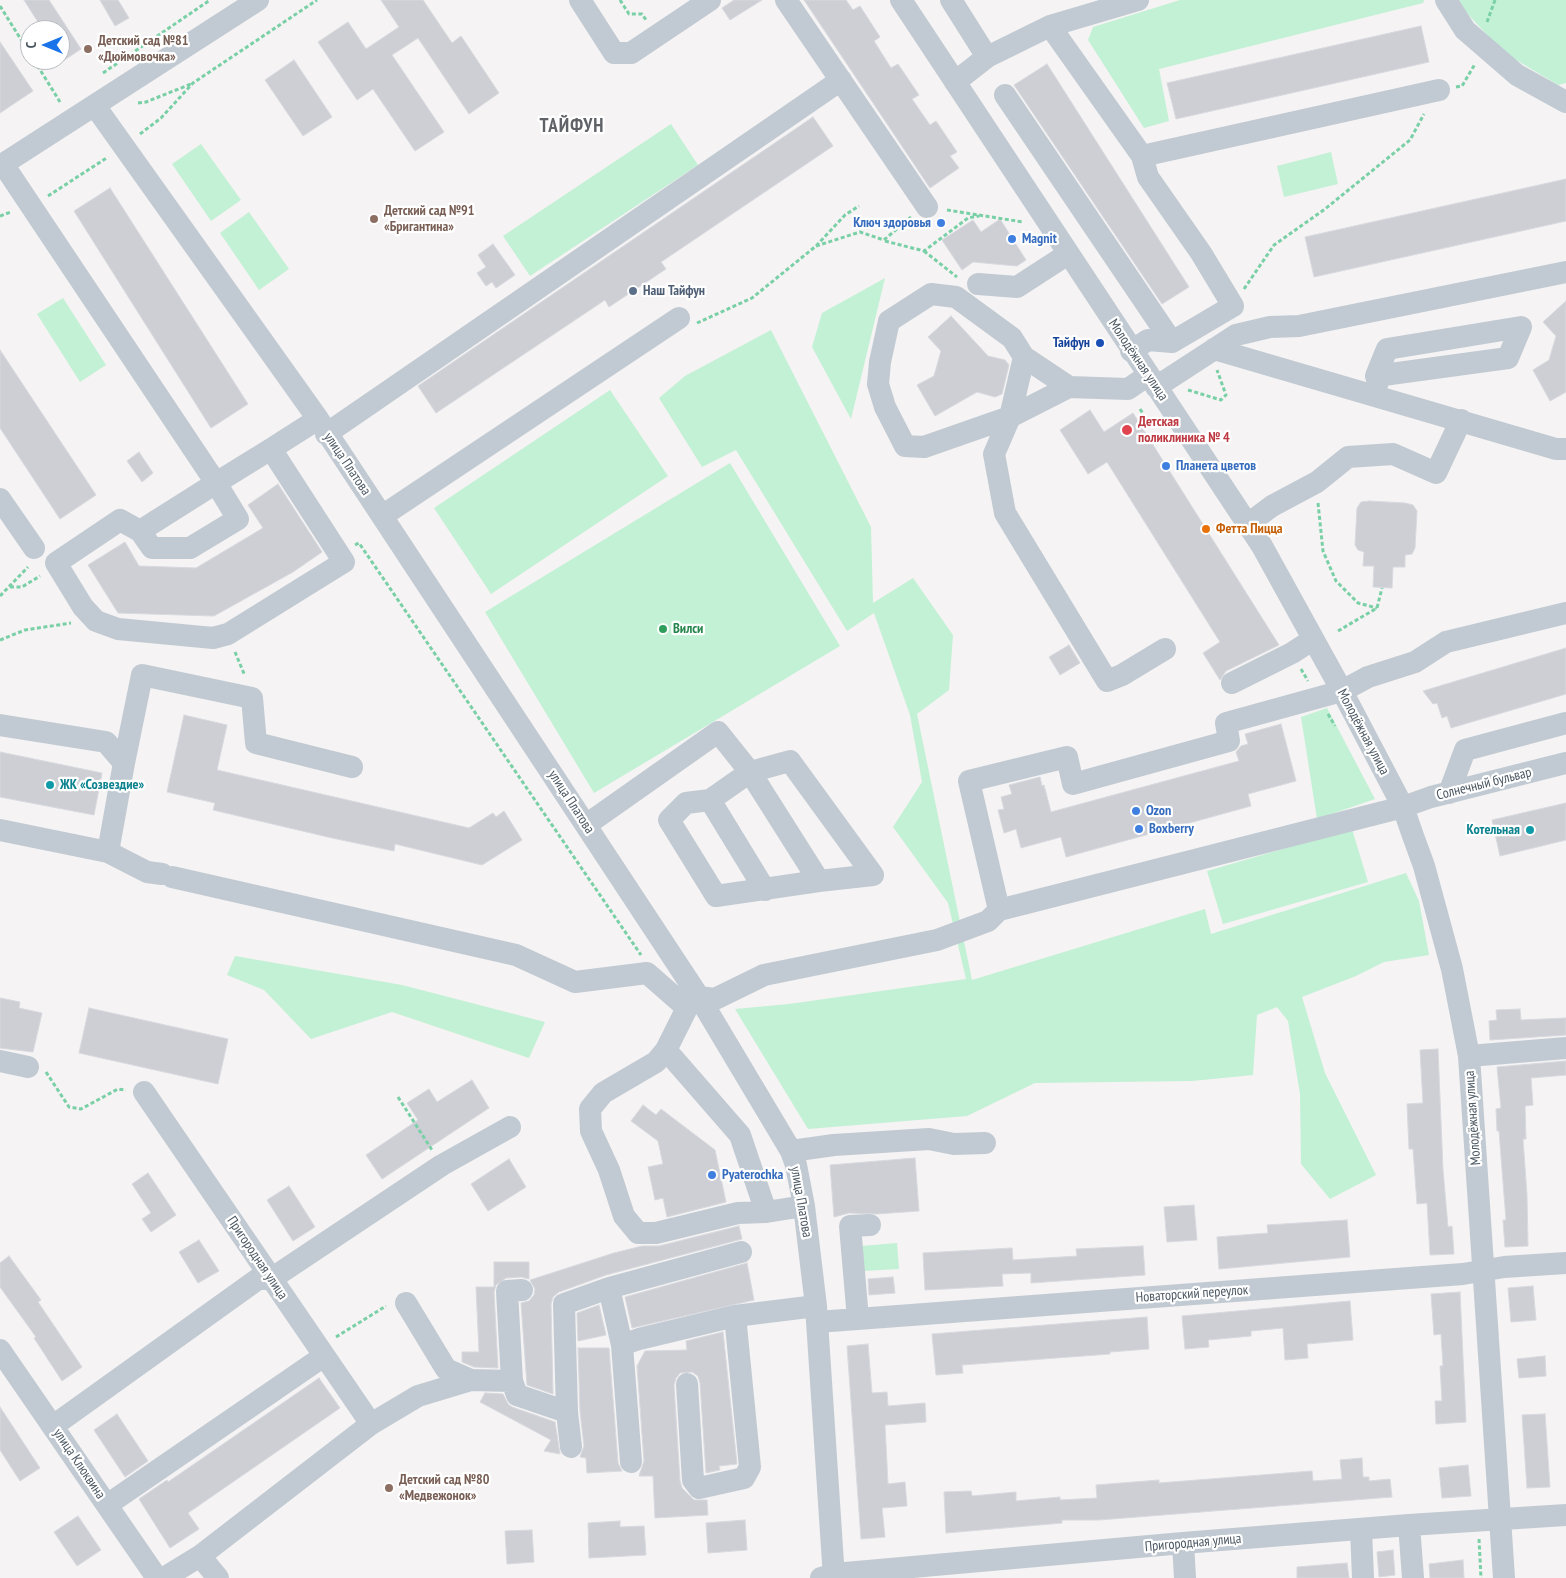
<!DOCTYPE html>
<meta charset="utf-8">
<style>
body{margin:0}
#map{position:relative;width:1566px;height:1578px;overflow:hidden;background:#f5f3f3;font-family:"PT Sans Narrow",sans-serif}
canvas{display:block}
.north{position:absolute;left:20px;top:20px;width:50px;height:50px;box-sizing:border-box;background:#fff;border:1px solid #b7bbc0;border-radius:50%;rotate:270deg;font-size:14px;font-weight:700;line-height:20px;text-align:center;color:#4a5661}
.north::after{content:'';display:block;margin:auto;width:18px;height:22px;background:#1a73e8;clip-path:polygon(50% 0,100% 100%,50% 72%,0 100%)}
</style>
<div id="map">
<canvas width="1566" height="1578"></canvas>
<div class="north">С</div>
</div>
<script>
const ctx = document.querySelector('canvas').getContext('2d');
ctx.lineJoin = 'round';
function paint(path, color) { ctx.fillStyle = color; ctx.fill(path, 'evenodd'); }
const shape = rows => new Path2D(rows.map(r => 'M' + r).join(''));
function trace(path, color, width, dash) { ctx.strokeStyle = color; ctx.lineWidth = width; ctx.lineCap = dash ? 'butt' : 'round'; ctx.setLineDash(dash || []); ctx.stroke(path); }
function write(font, color, halo, rows, align = 'center') {
  ctx.font = font + ' "PT Sans Narrow",sans-serif'; ctx.lineWidth = 4.5; ctx.setLineDash([]); ctx.textBaseline = 'middle'; ctx.strokeStyle = halo; ctx.fillStyle = color; for (const [text, x, y, turn = 0] of rows) {
    ctx.save(); ctx.translate(x, y); ctx.rotate((+turn || 0) * Math.PI / 180); ctx.textAlign = isNaN(turn) ? turn : align; if (halo) ctx.strokeText(text, 0, 0); ctx.fillText(text, 0, 0); ctx.restore();
  }
}
const green = shape([
 [1180,0,1424,0,1423,3,1159,69,1169,121,1144,128,1088,40,1093,27],
 [1459,0,1566,0,1566,83,1558,85,1503,52,1465,11],
 [671,124,698,165,530,276,503,236],
 [201,144,241,200,211,221,172,164],
 [1331,152,1338,184,1284,197,1277,166],
 [249,212,289,269,259,290,220,233],
 [885,278,851,419,812,347,822,313],
 [63,298,106,365,80,382,37,314],
 [771,330,871,527,873,603,913,578,953,635,949,690,917,714,972,980,1205,909,1211,934,1406,873,1419,901,1429,955,1384,962,1356,976,1302,997,1325,1073,1376,1175,1330,1199,1301,1164,1300,1094,1288,1021,1277,1007,1257,1015,1253,1075,1192,1081,1035,1083,967,1116,808,1129,735,1009,789,1004,966,979,948,903,893,827,922,782,910,715,874,613,847,631,736,450,702,467,659,398,685,376],
 [610,390,668,476,491,594,434,508],
 [730,463,840,646,594,793,485,612],
 [1327,708,1375,799,1317,819,1301,717],
 [1352,829,1368,882,1223,924,1207,871],
 [235,956,402,985,545,1022,529,1058,392,1012,311,1039,264,990,227,975],
 [897,1243,899,1269,863,1271,861,1246]
]);
const building = shape([
 [24,0,49,0,81,49,60,63,60,30,43,30,24,0],
 [100,0,118,0,129,18,115,26,100,0],
 [381,0,423,0,452,43,461,36,499,93,469,114,418,38,392,55,444,132,415,151,373,89,357,100,318,42,348,22,366,49,399,27,381,0],
 [734,0,762,0,730,20,722,8,734,0],
 [804,0,846,0,853,10,860,6,880,37,874,41,891,68,898,64,919,95,912,99,930,125,936,121,957,152,950,156,959,168,930,188,804,0],
 [1421,26,1429,62,1176,119,1167,83,1421,26],
 [0,42,33,91,0,113,0,42],
 [294,60,332,117,303,136,265,80,294,60],
 [1047,64,1189,287,1162,304,1014,85,1047,64],
 [813,117,833,146,661,262,666,269,609,307,605,300,436,413,418,386,813,117],
 [1566,179,1566,221,1314,277,1305,237,1566,179],
 [110,188,248,404,211,428,74,211,110,188],
 [1000,219,1026,260,1017,266,973,262,962,270,942,240,973,220,981,232,1000,219],
 [493,244,515,275,496,288,492,282,486,286,477,273,486,267,478,255,493,244],
 [1566,301,1566,392,1550,401,1533,370,1549,360,1556,336,1543,322,1566,301],
 [951,316,988,356,1005,360,1009,365,1002,394,995,397,977,392,935,416,917,385,934,376,941,351,928,337,951,316],
 [0,350,96,495,60,519,0,428,0,350],
 [1090,410,1104,432,1133,413,1279,645,1226,671,1220,680,1203,653,1220,642,1107,462,1088,474,1060,430,1090,410],
 [139,452,153,473,142,482,127,461,139,452],
 [278,484,322,552,293,572,214,616,118,613,88,565,125,542,139,566,196,568,263,528,248,505,278,484],
 [1369,501,1405,503,1413,505,1417,511,1415,548,1412,554,1405,555,1405,567,1393,567,1392,588,1373,587,1374,566,1363,566,1364,552,1358,550,1355,545,1357,508,1361,502,1369,501],
 [1069,645,1080,663,1060,675,1049,657,1069,645],
 [1566,648,1566,694,1451,728,1447,716,1442,718,1437,703,1433,704,1423,691,1566,648],
 [184,715,227,725,217,770,469,828,493,813,496,817,504,811,522,840,482,865,395,844,394,851,332,838,213,810,215,803,167,792,184,715],
 [1281,724,1296,781,1248,794,1251,806,1066,857,1061,837,1021,848,1016,829,1004,833,998,810,1004,809,1001,797,1012,794,1009,785,1040,777,1042,786,1044,785,1051,812,1239,761,1236,752,1241,746,1248,744,1245,734,1281,724],
 [0,752,102,773,94,815,0,797,0,752],
 [1566,803,1566,840,1500,856,1492,820,1566,803],
 [0,998,20,1002,19,1008,42,1013,33,1052,0,1048,0,998],
 [89,1008,228,1039,218,1084,79,1053,89,1008],
 [1520,1009,1521,1020,1566,1018,1566,1035,1490,1040,1489,1021,1497,1020,1496,1010,1520,1009],
 [1438,1049,1443,1170,1448,1227,1452,1226,1454,1254,1430,1255,1427,1203,1417,1204,1413,1149,1409,1149,1407,1104,1423,1103,1420,1050,1438,1049],
 [1566,1061,1566,1075,1531,1078,1533,1105,1525,1106,1526,1139,1523,1139,1527,1195,1528,1246,1505,1247,1503,1220,1506,1220,1499,1131,1497,1131,1496,1109,1501,1108,1497,1067,1566,1061],
 [472,1080,489,1108,382,1179,366,1155,418,1120,407,1103,429,1089,437,1102,472,1080],
 [643,1105,656,1115,661,1109,715,1150,726,1202,667,1217,663,1198,655,1200,648,1167,663,1164,658,1141,631,1121,643,1105],
 [915,1158,919,1211,877,1214,849,1213,834,1217,830,1165,915,1158],
 [509,1159,526,1187,488,1211,471,1184,509,1159],
 [148,1173,176,1215,151,1232,142,1219,151,1213,132,1184,148,1173],
 [289,1186,315,1227,293,1241,267,1200,289,1186],
 [1194,1205,1197,1240,1167,1242,1164,1207,1194,1205],
 [1347,1220,1350,1257,1219,1269,1217,1237,1268,1233,1267,1225,1347,1220],
 [739,1226,742,1239,606,1275,559,1292,553,1297,551,1304,553,1394,527,1385,521,1303,529,1301,534,1295,535,1289,530,1280,614,1253,642,1246,659,1246,739,1226],
 [199,1240,219,1271,198,1283,179,1252,199,1240],
 [1143,1246,1145,1275,1031,1283,1031,1273,1002,1274,1003,1286,925,1290,923,1253,1012,1248,1013,1260,1077,1256,1076,1249,1143,1246],
 [9,1256,41,1300,38,1302,82,1367,62,1381,34,1338,36,1337,0,1287,0,1263,9,1256],
 [494,1262,529,1262,529,1279,521,1277,506,1278,496,1285,494,1292,498,1368,474,1367,462,1362,462,1352,479,1352,476,1287,494,1287,494,1262],
 [747,1263,754,1300,632,1328,625,1297,747,1263],
 [893,1277,895,1293,869,1295,868,1279,893,1277],
 [1533,1286,1536,1320,1511,1322,1508,1288,1533,1286],
 [1460,1292,1466,1422,1436,1424,1435,1401,1442,1401,1440,1366,1443,1366,1441,1334,1434,1335,1431,1294,1460,1292],
 [1350,1301,1353,1340,1307,1344,1308,1358,1285,1360,1283,1328,1251,1331,1251,1336,1208,1340,1209,1347,1185,1349,1182,1316,1350,1301],
 [599,1305,606,1335,578,1341,577,1313,599,1305],
 [1147,1317,1149,1349,1110,1352,1110,1354,962,1365,963,1373,936,1375,932,1334,1147,1317],
 [723,1332,737,1464,719,1466,720,1470,706,1473,700,1383,698,1376,692,1372,680,1373,676,1378,674,1385,680,1481,682,1488,694,1500,707,1500,708,1515,655,1518,653,1476,639,1476,644,1461,637,1366,645,1351,687,1350,686,1341,723,1332],
 [868,1344,872,1393,887,1392,888,1406,925,1403,926,1422,885,1425,888,1484,905,1482,907,1506,882,1508,885,1537,861,1539,847,1346,868,1344],
 [578,1348,609,1348,618,1463,622,1471,587,1473,586,1458,580,1457,584,1446,580,1411,578,1348],
 [1545,1356,1546,1376,1519,1378,1517,1359,1545,1356],
 [319,1378,340,1408,188,1513,199,1529,170,1548,139,1499,167,1480,168,1482,319,1378],
 [485,1393,503,1394,508,1404,512,1407,555,1422,560,1454,544,1451,551,1440,480,1402,485,1393],
 [0,1407,40,1468,20,1481,0,1450,0,1407],
 [117,1414,148,1461,125,1477,94,1430,117,1414],
 [1545,1414,1550,1487,1527,1488,1522,1415,1545,1414],
 [1362,1458,1363,1477,1369,1477,1369,1481,1390,1479,1392,1497,1099,1520,1062,1520,1062,1523,946,1533,944,1492,971,1491,972,1496,1016,1492,1016,1501,1060,1497,1060,1500,1097,1498,1096,1485,1159,1480,1159,1483,1312,1471,1313,1481,1342,1479,1340,1460,1362,1458],
 [1468,1465,1471,1496,1442,1498,1439,1468,1468,1465],
 [78,1516,101,1550,77,1566,54,1532,78,1516],
 [745,1520,747,1550,708,1553,706,1523,745,1520],
 [620,1521,620,1527,644,1526,646,1555,589,1558,588,1523,620,1521],
 [532,1530,534,1562,507,1564,505,1531,532,1530],
 [1393,1550,1395,1575,1379,1577,1377,1552,1393,1550],
 [1463,1560,1464,1578,1430,1578,1429,1564,1463,1560],
 [1347,1563,1349,1578,1297,1578,1297,1567,1347,1563]
]);
const path = shape([
 [620,0,629,14,642,14,646,20],
 [0,6,30,54],
 [1487,22,1495,0],
 [34,60,60,102],
 [103,73,210,0],
 [1456,87,1462,86,1475,64],
 [138,103,146,102,191,84],
 [140,134,161,118,193,83,317,0],
 [48,196,108,157],
 [947,210,1023,222],
 [0,216,11,212],
 [885,241,924,251,968,218,979,216],
 [816,246,860,232,884,240,911,217],
 [924,251,957,277],
 [1244,289,1274,245,1325,209,1410,140,1424,114],
 [697,323,752,298,816,246,845,215,859,206],
 [1188,390,1221,400,1226,395,1217,370],
 [1140,409,1148,421],
 [1318,503,1323,551,1336,581,1358,603,1377,608],
 [355,545,359,543,641,955],
 [10,587,22,587,40,576],
 [0,596,28,567],
 [1338,631,1377,608,1382,588],
 [0,640,25,630,71,623],
 [235,652,245,676],
 [1301,669,1308,681],
 [1328,714,1335,726],
 [46,1072,69,1107,81,1109,118,1089,126,1090],
 [398,1097,432,1150],
 [336,1337,386,1306],
 [1479,1539,1481,1578]
]);
const minor = shape([
 [580,0,614,53,631,53,710,0],
 [786,0,927,207],
 [901,0,1262,546,1342,691,1403,807,1412,833,1424,866,1452,969,1469,1056,1504,1578],
 [951,0,987,57],
 [1446,0,1465,30,1517,75,1566,102],
 [1050,26,1142,156,1148,177,1201,253,1233,306,1172,342,1148,340,1131,351],
 [955,82,987,57,1050,26,1138,0],
 [1005,95,1172,342],
 [95,106,318,419,699,997,791,1151,796,1165,804,1206,816,1306,834,1578],
 [1142,156,1439,90],
 [3,164,216,483,238,519,190,548,152,548,140,531,216,483,271,449,318,419],
 [0,166,258,0],
 [978,284,1017,287,1068,254],
 [931,294,956,297,1012,338,1024,357,1010,417,924,447,905,446,885,407,878,384,880,362,889,321,931,294],
 [1214,349,1556,449,1566,449],
 [1024,357,1069,387],
 [1147,376,1128,389,1069,387,1010,417,994,454,1005,513,1107,681,1122,675,1165,649],
 [1156,387,1236,335,1270,327,1299,326,1566,272],
 [1373,395,1378,382,1376,376,1387,349,1521,327,1508,358,1376,376],
 [326,434,841,80],
 [0,499,34,548],
 [382,516,679,318],
 [1248,524,1272,506,1317,482,1348,457,1393,454,1436,473,1461,420],
 [140,531,120,520,56,563,83,607,96,621,118,629,213,638,228,634,344,562,271,449],
 [1566,613,1446,642,1415,662,1368,677,1342,691,1226,723,1229,741,1073,784,1067,757,969,781,999,910,1403,807,1431,797,1566,763],
 [1232,683,1292,653,1312,640],
 [0,725,106,742,124,763,108,852],
 [124,763,142,675,252,698,256,743,352,767],
 [1449,793,1465,750,1566,723],
 [710,800,765,890],
 [586,825,718,732,750,772,819,881,716,896,669,820,686,803,710,800,750,772,790,761,873,875,819,881],
 [0,830,108,852,147,872,162,874],
 [172,877,516,955,575,982,647,973,687,1008,699,997,715,999,764,975,937,940,988,921,999,910],
 [687,1008,666,1050,656,1062,603,1093,590,1109,591,1131,609,1170,624,1216,638,1233,656,1233,738,1213,766,1212,804,1206],
 [666,1050,740,1135,766,1212],
 [1469,1056,1566,1048],
 [0,1061,28,1067],
 [144,1092,371,1424],
 [791,1151,834,1145,929,1139,954,1144,985,1143],
 [522,1290,507,1291,512,1381,517,1395,567,1412],
 [406,1303,446,1369,471,1380],
 [735,1316,639,1339,622,1345,609,1288,741,1252],
 [858,1319,850,1226,870,1225],
 [817,1322,1463,1274,1504,1267,1566,1263],
 [622,1345,631,1462],
 [0,1350,157,1578],
 [687,1384,693,1480,699,1488,744,1478,750,1467,735,1316,816,1306],
 [53,1426,258,1279,271,1279,442,1165,510,1127],
 [571,1447,567,1412,564,1304,609,1288],
 [107,1505,324,1356],
 [1409,1525,1413,1578],
 [1361,1529,1363,1578],
 [1183,1543,1185,1578],
 [200,1556,218,1578],
 [164,1578,200,1556,371,1424,418,1396,471,1380,512,1381],
 [821,1578,834,1574,1183,1543,1409,1525,1566,1515]
]);
const markers = [
 [88,49,5,"#8d6e63"],
 [374,219,5,"#8d6e63"],
 [941,223,5,"#3f7fe0"],
 [1012,239,5,"#3f7fe0"],
 [633,291,5,"#5c6f8a"],
 [1100,343,5,"#1a4fb4"],
 [1127,430,6,"#e0444e"],
 [1166,466,5,"#3f7fe0"],
 [1206,529,5,"#e8710a"],
 [663,629,5,"#2e9e5b"],
 [50,785,5,"#0f9aa8"],
 [1136,811,5,"#3f7fe0"],
 [1139,829,5,"#3f7fe0"],
 [1530,830,5,"#0f9aa8"],
 [712,1175,5,"#3f7fe0"],
 [389,1488,5,"#8d6e63"]
];
const educationNames = [
 ["Детский сад №81",98,41],
 ["«Дюймовочка»",98,57],
 ["Детский сад №91",384,211],
 ["«Бригантина»",384,227],
 ["Детский сад №80",399,1480],
 ["«Медвежонок»",399,1496]
];
const shopNames = [
 ["Ключ здоровья",931,223,"right"],
 ["Magnit",1022,239],
 ["Планета цветов",1176,466],
 ["Ozon",1146,811],
 ["Boxberry",1149,829],
 ["Pyaterochka",722,1175]
];
const serviceNames = [
 ["Наш Тайфун",643,291]
];
const transitNames = [
 ["Тайфун",1090,343]
];
const streetNames = [
 ["Молодёжная улица",1138,360,56],
 ["улица Платова",347,464,56],
 ["Молодёжная улица",1363,732,62],
 ["Солнечный бульвар",1484,784,-14],
 ["улица Платова",571,802,57],
 ["Молодёжная улица",1473,1118,-94],
 ["улица Платова",801,1202,80],
 ["Пригородная улица",257,1258,56],
 ["Новаторский переулок",1192,1294,-4],
 ["улица Клюквина",79,1464,56],
 ["Пригородная улица",1193,1543,-5]
];
const healthNames = [
 ["Детская",1138,422],
 ["поликлиника № 4",1138,438]
];
const foodNames = [
 ["Фетта Пицца",1216,529]
];
const leisureNames = [
 ["Вилси",673,629]
];
const cultureNames = [
 ["ЖК «Созвездие»",60,785],
 ["Котельная",1520,830,"right"]
];
const districtNames = [
 ["ТАЙФУН",572,127]
];
paint(green, '#c3f1d5');
paint(building, '#cdcfd5');
trace(building, '#d7d9de', 1);
trace(path, '#7ad0a6', 3, [4, 2.5]);
trace(minor, '#c1cad2', 22);
for (const [x, y, r, color] of markers) { const dot = new Path2D(); dot.arc(x, y, r, 0, 2 * Math.PI); ctx.fillStyle = color; ctx.fill(dot); trace(dot, '#fff', 2); }
write('bold 14px', '#785e54', '#fff', educationNames, 'left');
write('bold 14px', '#366cbe', '#fff', shopNames, 'left');
write('bold 14px', '#4e5e75', '#fff', serviceNames, 'left');
write('bold 14px', '#164399', '#fff', transitNames, 'right');
write('14px', '#4a5661', '#fff', streetNames);
write('bold 14px', '#be3a42', '#fff', healthNames, 'left');
write('bold 14px', '#c56008', '#fff', foodNames, 'left');
write('bold 14px', '#27864d', '#fff', leisureNames, 'left');
write('bold 14px', '#0d838f', '#fff', cultureNames, 'left');
ctx.letterSpacing = '1px';
write('bold 19px', '#5f6368', '#fff', districtNames);
ctx.letterSpacing = '0px';
</script>
